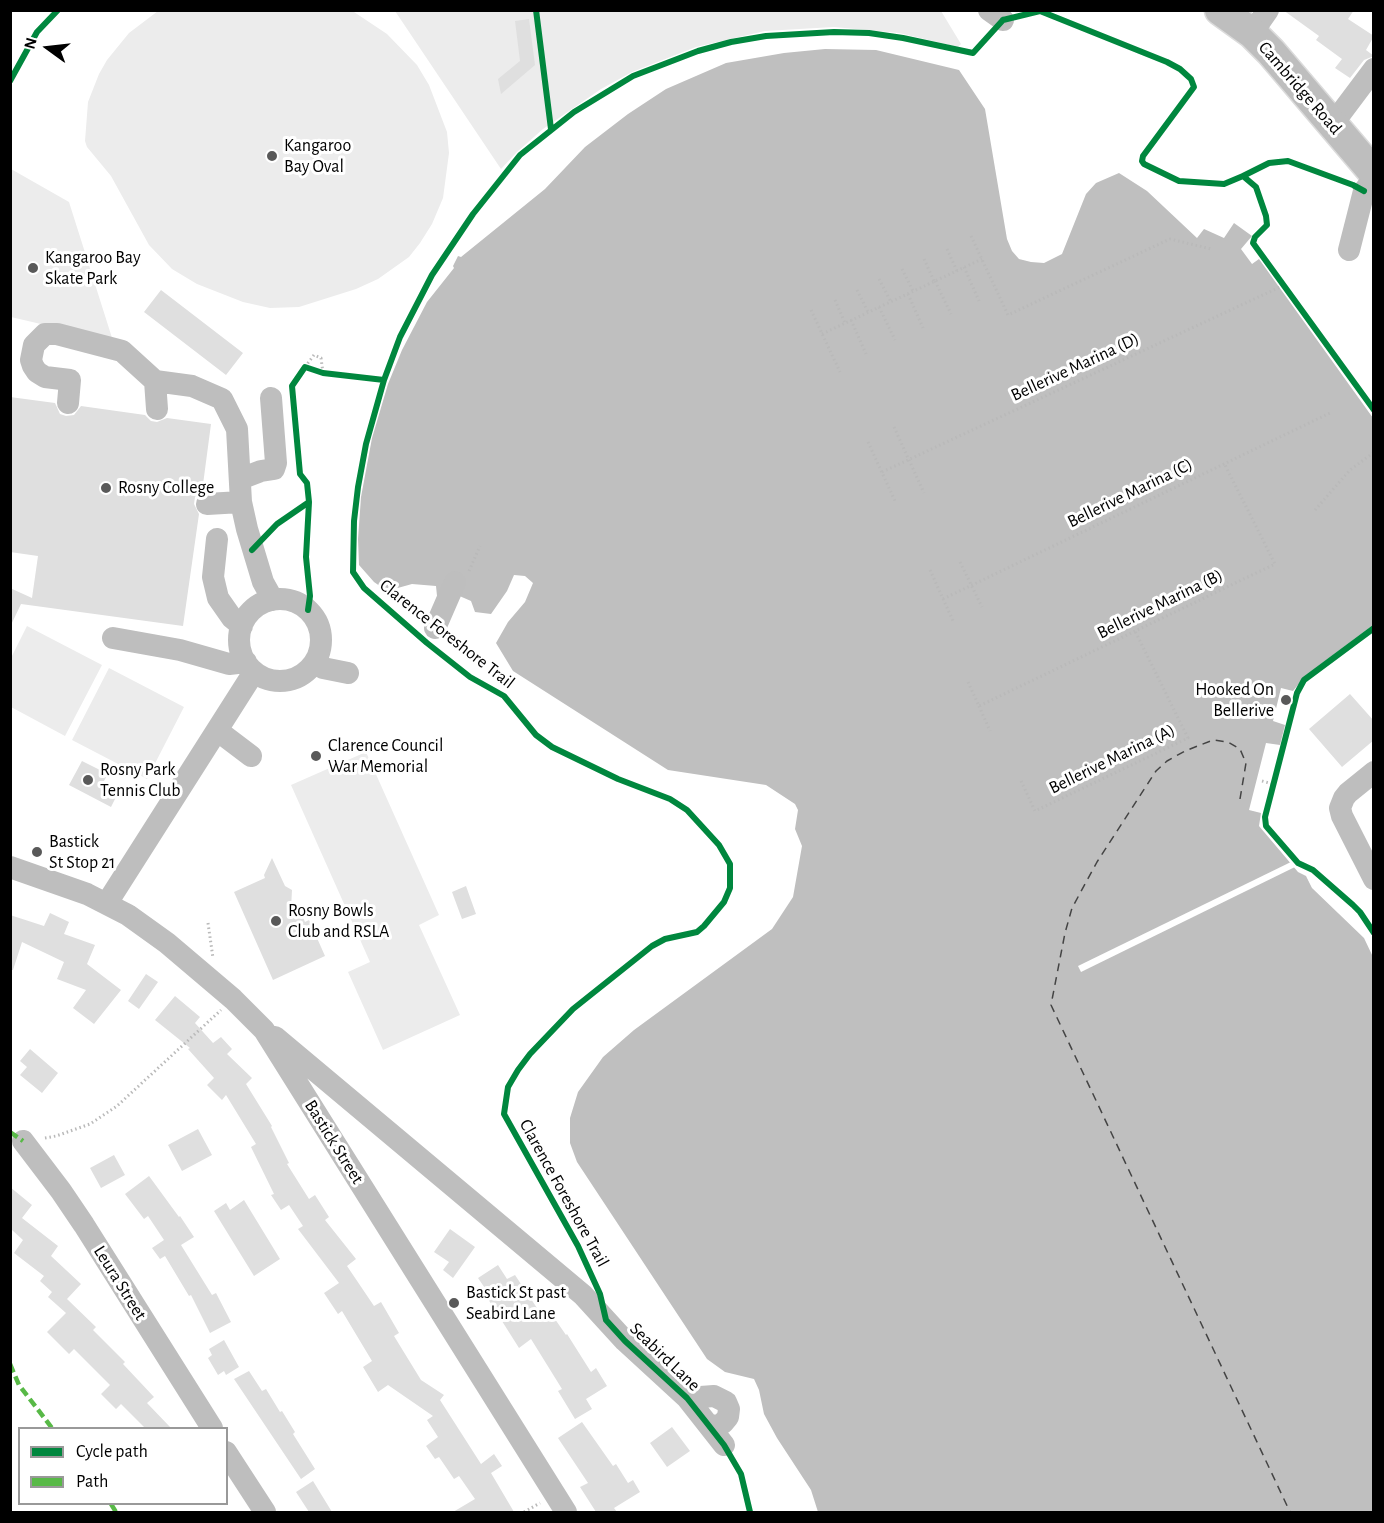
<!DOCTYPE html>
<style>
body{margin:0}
#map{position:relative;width:1384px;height:1523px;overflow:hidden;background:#fff;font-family:"Alegreya Sans",sans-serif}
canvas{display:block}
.frame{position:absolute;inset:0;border:12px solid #000;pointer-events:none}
.legend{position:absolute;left:18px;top:1427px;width:210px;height:78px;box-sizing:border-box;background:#fff;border:2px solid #999;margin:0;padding:8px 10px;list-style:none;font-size:18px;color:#000}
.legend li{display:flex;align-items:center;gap:12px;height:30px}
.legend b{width:30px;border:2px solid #999}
.north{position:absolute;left:18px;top:18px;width:60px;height:60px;-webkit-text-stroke:4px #fff;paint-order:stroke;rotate:285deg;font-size:16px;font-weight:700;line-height:24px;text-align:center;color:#000}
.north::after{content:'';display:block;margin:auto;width:21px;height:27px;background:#000;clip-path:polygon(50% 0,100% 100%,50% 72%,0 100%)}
</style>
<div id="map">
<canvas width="1384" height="1523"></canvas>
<div class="frame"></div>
<ul class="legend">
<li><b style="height:8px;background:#00873e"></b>Cycle path</li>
<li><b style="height:8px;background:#58b947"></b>Path</li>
</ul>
<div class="north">N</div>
</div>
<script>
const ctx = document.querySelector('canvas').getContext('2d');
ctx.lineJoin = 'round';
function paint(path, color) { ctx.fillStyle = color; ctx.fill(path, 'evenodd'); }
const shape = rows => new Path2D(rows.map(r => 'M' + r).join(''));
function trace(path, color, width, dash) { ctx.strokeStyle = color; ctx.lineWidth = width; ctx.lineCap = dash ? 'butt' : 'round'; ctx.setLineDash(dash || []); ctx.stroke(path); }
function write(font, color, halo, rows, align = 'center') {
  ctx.font = font + ' "Alegreya Sans",sans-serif'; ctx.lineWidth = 6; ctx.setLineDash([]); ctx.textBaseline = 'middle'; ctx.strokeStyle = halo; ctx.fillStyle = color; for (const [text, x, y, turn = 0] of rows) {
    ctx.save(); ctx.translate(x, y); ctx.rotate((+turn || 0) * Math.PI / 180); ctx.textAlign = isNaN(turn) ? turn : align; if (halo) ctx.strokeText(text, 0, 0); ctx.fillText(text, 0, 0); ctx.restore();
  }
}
const green = shape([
 [351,10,387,34,417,65,429,85,447,132,449,153,443,198,432,224,420,243,409,257,378,279,356,289,299,307,270,308,243,302,197,284,172,269,149,245,111,176,87,147,85,141,88,102,99,74,107,60,129,33,158,11],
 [505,10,941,11,961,44,958,47,899,33,834,27,765,31,696,47,632,72,601,89,543,129,517,152,501,169,395,11],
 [11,169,69,202,113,341,11,317],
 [27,626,102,665,65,736,11,707,11,658],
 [109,668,184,707,147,779,72,740],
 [366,752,439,915,419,925,460,1015,383,1050,348,972,370,962,291,785]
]);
const water = shape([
 [825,49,876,50,959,70,985,109,1007,239,1012,251,1019,259,1031,262,1044,263,1062,254,1086,194,1096,183,1119,173,1147,191,1197,238,1204,229,1224,238,1234,223,1252,236,1241,249,1252,264,1259,259,1373,418,1373,625,1306,675,1293,691,1281,688,1273,721,1285,725,1280,745,1266,743,1249,810,1261,813,1259,826,1298,872,1306,876,1312,888,1364,938,1373,957,1373,1512,818,1512,811,1490,777,1438,764,1414,759,1390,754,1379,725,1372,707,1359,577,1162,570,1143,570,1118,578,1092,603,1057,634,1030,772,929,793,897,802,846,795,829,798,810,795,804,766,785,668,770,513,671,496,643,508,622,525,602,533,583,525,576,514,575,507,591,491,614,475,612,471,601,448,591,437,596,436,586,412,584,387,591,374,582,359,565,358,539,361,497,372,438,388,384,402,350,427,302,454,268,453,266,458,256,461,257,545,189,585,147,628,114,666,89,726,63,784,53]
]);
const pier = shape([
 [1293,861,1297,866,1081,972,1078,966]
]);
const ferry = shape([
 [1240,799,1246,763,1240,749,1228,742,1213,740,1185,751,1167,761,1156,771,1097,862,1072,908,1065,933,1051,1005,1290,1512]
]);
const building = shape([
 [1283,10,1354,10,1348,19,1374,36,1366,50,1374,56,1364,60,1350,78,1335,68,1342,59,1316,40,1319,36],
 [529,19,535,65,501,94,498,79,520,61,515,21],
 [161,290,243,353,226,375,144,312],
 [10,397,55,403,60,414,66,416,74,415,81,406,145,415,151,421,157,422,167,418,211,424,202,492,195,497,194,504,199,514,183,626,21,604,10,627,10,588,32,598,38,556,10,552],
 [1350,694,1374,721,1374,740,1342,767,1309,729],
 [82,761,108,774,101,786,117,795,111,807,69,785],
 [272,858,285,886,292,890,291,909,298,906,305,922,309,920,325,956,273,980,234,892,265,878,264,875],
 [466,886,476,914,462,919,452,892],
 [50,913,69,922,64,934,95,945,87,964,121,990,94,1024,73,1008,86,990,57,979,64,962,22,942,13,970,10,970,10,915,44,926],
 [146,974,158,982,139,1009,128,1001],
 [175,996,200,1017,195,1023,213,1043,221,1037,232,1049,227,1054,252,1078,246,1084,272,1126,271,1127,289,1163,287,1164,309,1199,315,1195,329,1217,325,1220,356,1259,347,1266,374,1306,381,1302,399,1333,394,1336,421,1380,444,1395,440,1400,481,1464,494,1454,502,1466,491,1473,514,1512,453,1512,475,1499,459,1476,454,1479,439,1457,435,1459,426,1446,438,1437,427,1420,433,1416,388,1385,378,1392,363,1367,372,1361,342,1311,338,1314,324,1293,339,1283,298,1229,303,1226,289,1205,281,1210,271,1195,274,1194,251,1147,256,1144,226,1095,222,1100,207,1085,214,1078,188,1049,190,1048,155,1020],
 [30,1049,58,1073,42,1093,20,1075,27,1067,20,1061],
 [198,1129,212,1155,182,1171,168,1145],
 [114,1155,125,1175,101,1188,90,1168],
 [149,1176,179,1217,180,1216,194,1237,181,1245,212,1295,216,1293,231,1322,210,1333,191,1295,189,1296,165,1256,160,1259,152,1248,164,1240,148,1216,144,1219,125,1194],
 [10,1187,32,1205,22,1218,58,1246,51,1256,81,1284,67,1299,96,1327,93,1330,125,1362,123,1364,154,1397,147,1403,171,1428,145,1428,121,1404,116,1409,101,1394,110,1385,74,1349,69,1354,47,1332,66,1313,48,1297,52,1292,40,1281,44,1276,14,1253,23,1240,12,1230,10,1232],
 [244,1200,280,1259,254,1276,214,1211,226,1203,230,1210],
 [450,1229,475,1247,453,1278,443,1270,449,1262,434,1252],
 [498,1265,507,1279,515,1275,541,1314,548,1309,566,1335,567,1334,591,1372,596,1368,607,1386,586,1399,592,1409,575,1419,558,1391,562,1389,531,1339,519,1348,488,1299,491,1297,478,1278],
 [224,1340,239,1367,226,1375,224,1371,218,1375,208,1358,212,1355,209,1349],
 [249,1371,262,1391,266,1389,280,1412,282,1411,295,1432,293,1434,315,1469,301,1479,234,1379],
 [582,1422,613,1466,616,1464,628,1483,633,1480,640,1492,614,1508,617,1512,596,1512,580,1487,588,1483,558,1438],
 [672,1427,690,1451,667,1467,650,1443],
 [313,1481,332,1512,309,1512,296,1492]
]);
const path = shape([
 [971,236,1008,315,1170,239,1211,249],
 [947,249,957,271],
 [924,259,934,281],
 [964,267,979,301],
 [902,269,913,291],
 [879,279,891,302],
 [935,281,951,314],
 [857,290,868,312],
 [908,294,923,328],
 [835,300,845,323],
 [879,307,895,340],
 [811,310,840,372],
 [851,320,866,354],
 [822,334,982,259],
 [305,367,314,355,321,358,323,373],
 [894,427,924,493],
 [868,442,895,501],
 [882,472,1280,287],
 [1315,510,1350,470,1373,453],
 [960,562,982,607],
 [930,570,954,623],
 [469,571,480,546],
 [943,599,1330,413],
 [968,682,979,706,1275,564,1224,463],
 [979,706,990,731],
 [1021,781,1035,811,1188,738,1135,631],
 [1262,781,1273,784],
 [208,923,213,958],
 [45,1138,56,1136,90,1124,117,1106,221,1010],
 [524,1512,540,1503]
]);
const minor = shape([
 [989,10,1003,20],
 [1252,33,1268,10],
 [1332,125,1374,69],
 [1349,250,1364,191,1374,178],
 [155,381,157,409],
 [68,403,70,380,45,377,37,372,33,366,31,360,34,345,45,334,57,334,122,351,155,381,192,386,222,399,237,429,241,502,247,529,263,582,273,600],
 [240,479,261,471,274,469,276,463,271,398],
 [207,504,241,502],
 [217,539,213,577,218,598,232,618,242,626],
 '239 640a41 41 0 1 1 82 0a41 41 0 1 1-82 0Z',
 [435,628,455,582],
 [113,638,180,650,229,664,246,662],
 [315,663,323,668,348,673],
 [218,731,251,756],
 [1374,772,1348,793,1344,798,1340,808,1342,816,1374,879],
 [10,867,87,894,128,915,167,943,233,999,264,1030,566,1512],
 [107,903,254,672],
 [275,1037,583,1295,625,1341,687,1398,724,1445],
 [23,1141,61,1191,84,1225,212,1428],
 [687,1398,714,1396,726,1402,729,1409,728,1417,723,1423,717,1426,709,1425],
 [226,1452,265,1512]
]);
const major = shape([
 [1220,10,1252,33,1271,52,1374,173]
]);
const quiet = shape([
 [10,1132,23,1141],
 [10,1364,19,1385,52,1428],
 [111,1504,116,1512]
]);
const cycleway = shape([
 [536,10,551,129],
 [1003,20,1040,11,1167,62,1180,69,1191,79,1194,87,1143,156,1142,161,1144,164,1179,181,1224,184,1243,176,1256,187,1266,216,1267,225,1255,237,1253,243,1374,410],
 [10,81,37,32,58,10],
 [1243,176,1269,163,1288,161,1353,185,1364,191],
 [309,502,307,483,300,474,292,386,305,367,323,373,384,380],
 [252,550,277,524,309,502,306,557,310,596,308,610],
 [1374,628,1304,680,1297,693,1265,817,1266,826,1298,863,1313,870,1353,905,1360,912,1374,933],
 [750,1512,741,1474,724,1445,706,1422,687,1398,625,1341,606,1320,600,1294,578,1246,504,1114,508,1087,518,1070,530,1054,573,1009,652,946,665,939,697,932,704,926,724,902,730,888,730,864,719,845,687,810,670,799,618,779,552,747,536,735,504,696,470,677,427,643,364,588,353,572,354,521,358,487,366,444,384,380,400,337,432,275,473,214,520,155,574,112,633,76,698,51,731,42,766,36,834,32,869,33,903,38,973,53,1003,20]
]);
const markers = [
 [272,156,6,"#595959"],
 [33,268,6,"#595959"],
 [106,488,6,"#595959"],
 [1286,700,6,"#595959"],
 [316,756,6,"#595959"],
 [88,780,6,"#595959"],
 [37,852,6,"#595959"],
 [276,921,6,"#595959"],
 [454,1303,6,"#595959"]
];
const streetNames = [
 ["Cambridge Road",1300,88,49],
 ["Bellerive Marina (D)",1075,367,-25],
 ["Bellerive Marina (C)",1130,493,-26],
 ["Bellerive Marina (B)",1160,604,-26],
 ["Clarence Foreshore Trail",447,634,38],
 ["Bellerive Marina (A)",1112,759,-26],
 ["Bastick Street",334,1142,58],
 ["Clarence Foreshore Trail",564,1193,61],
 ["Leura Street",120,1283,58],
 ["Seabird Lane",665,1357,44]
];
const poiNames = [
 ["Kangaroo",284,146],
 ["Bay Oval",284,167],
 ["Kangaroo Bay",45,258],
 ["Skate Park",45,279],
 ["Rosny College",118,488],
 ["Hooked On",1274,690,"right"],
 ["Bellerive",1274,711,"right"],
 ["Clarence Council",328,746],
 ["War Memorial",328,767],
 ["Rosny Park",100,770],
 ["Tennis Club",100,791],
 ["Bastick",49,842],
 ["St Stop 21",49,863],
 ["Rosny Bowls",288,911],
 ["Club and RSLA",288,932],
 ["Bastick St past",466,1293],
 ["Seabird Lane",466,1314]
];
paint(green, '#ececec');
paint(water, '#bfbfbf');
paint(pier, '#fff');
trace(ferry, '#444', 1.5, [8, 6]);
paint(building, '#dfdfdf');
trace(major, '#dbdbdb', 33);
trace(path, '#b9b9b9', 3, [1.5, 3]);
trace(minor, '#bebebe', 22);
trace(major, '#bebebe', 30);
trace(quiet, '#58b947', 4.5, [9, 4.5]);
trace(cycleway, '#00873e', 6);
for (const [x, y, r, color] of markers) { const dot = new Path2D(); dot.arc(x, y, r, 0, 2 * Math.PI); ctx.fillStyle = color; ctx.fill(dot); trace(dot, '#fff', 2); }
write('18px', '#000', '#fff', streetNames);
write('18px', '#000', '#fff', poiNames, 'left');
</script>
